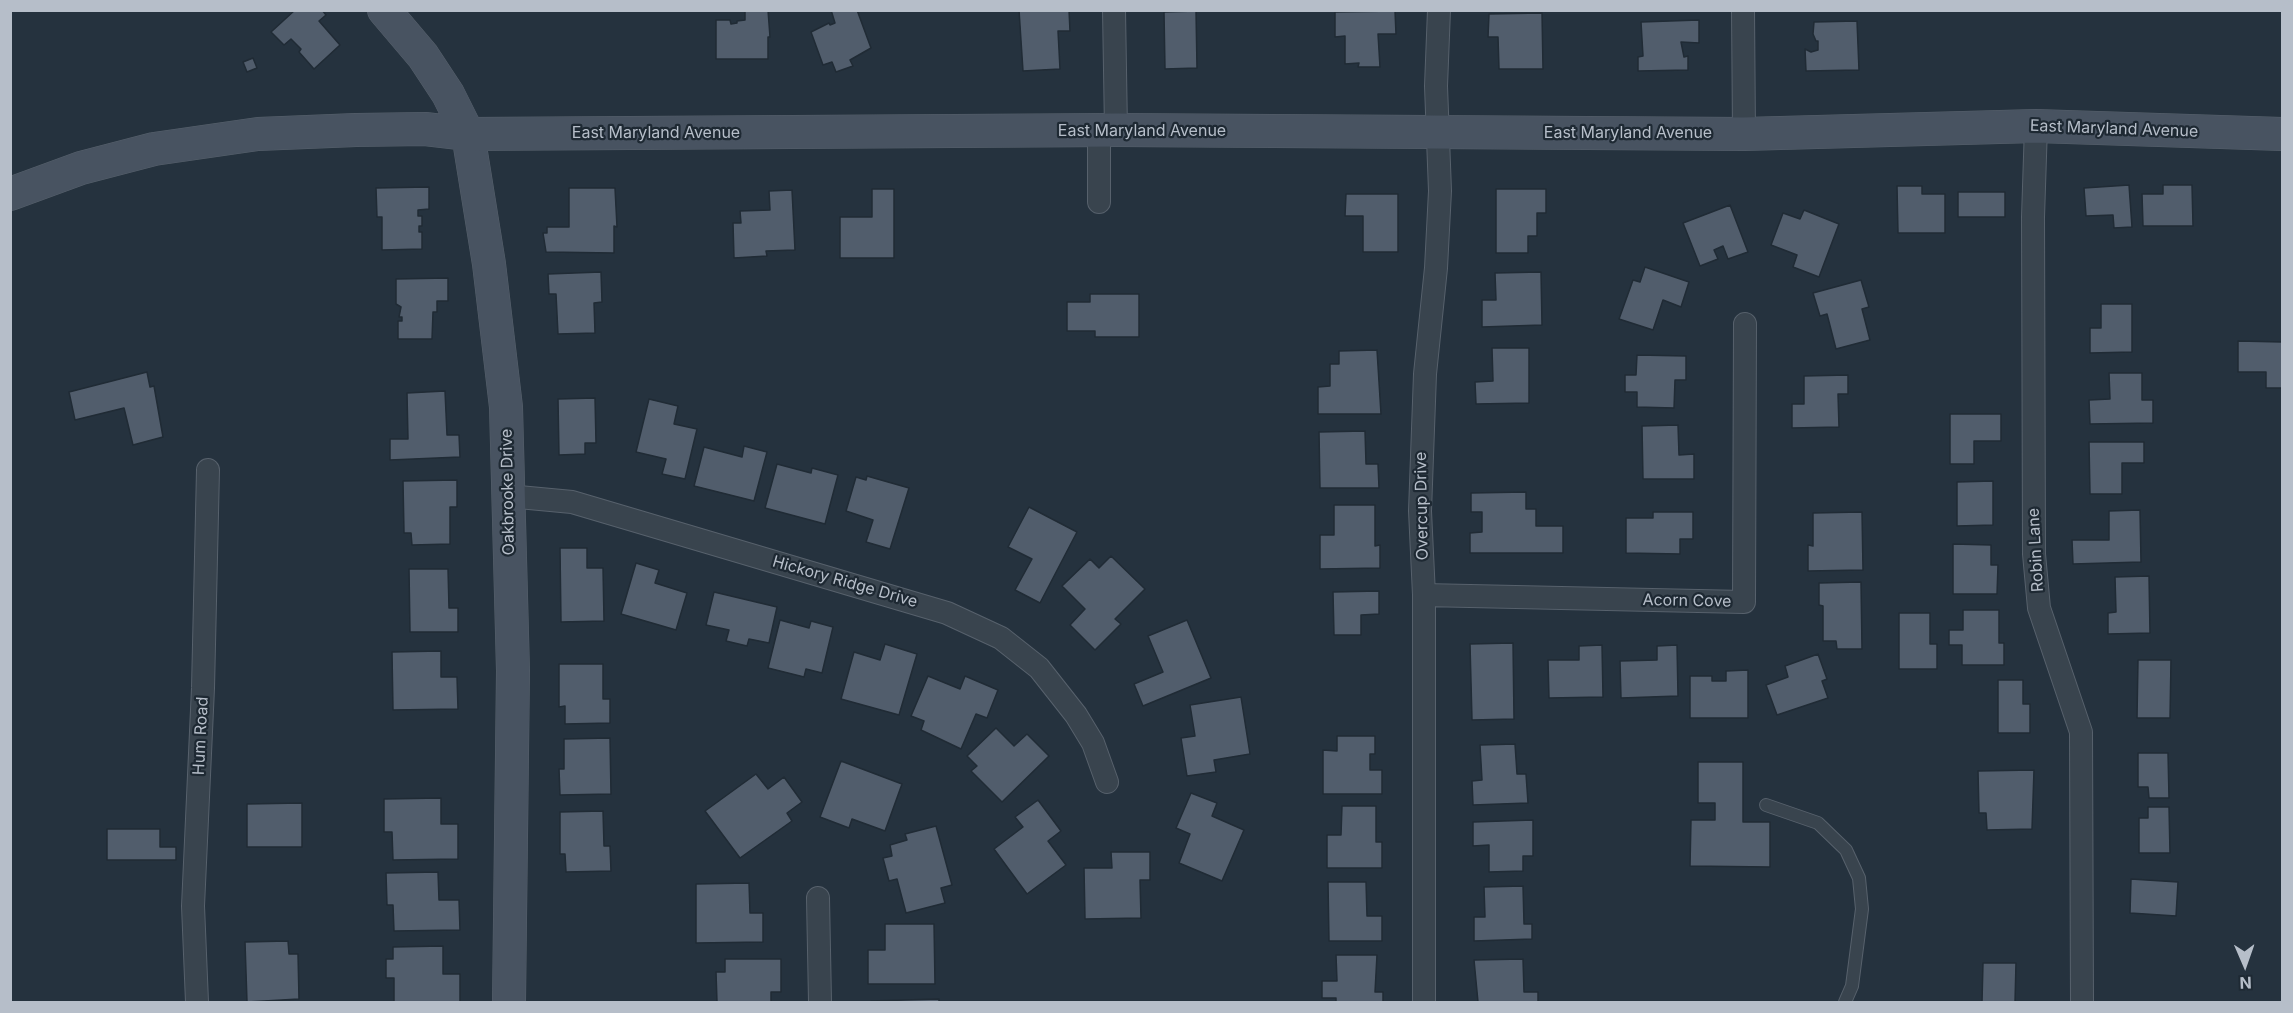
<!DOCTYPE html>
<style>
body{margin:0}
#map{position:relative;width:2293px;height:1013px;overflow:hidden;background:#25323e;font-family:Inter,sans-serif}
canvas{display:block}
.frame{position:absolute;inset:0;border:12px solid #b6bec9;pointer-events:none}
.north{position:absolute;left:2215px;top:935px;width:60px;height:60px;-webkit-text-stroke:4px #1e2933;paint-order:stroke;rotate:178deg;font-size:16px;font-weight:700;line-height:24px;text-align:center;color:#b6bec9}
.north::after{content:'';display:block;margin:auto;width:21px;height:27px;background:#b6bec9;clip-path:polygon(50% 0,100% 100%,50% 72%,0 100%)}
</style>
<div id="map">
<canvas width="2293" height="1013"></canvas>
<div class="frame"></div>
<div class="north">N</div>
</div>
<script>
const ctx = document.querySelector('canvas').getContext('2d');
ctx.lineJoin = 'round';
function paint(path, color) { ctx.fillStyle = color; ctx.fill(path, 'evenodd'); }
const shape = rows => new Path2D(rows.map(r => 'M' + r).join(''));
function trace(path, color, width, dash) { ctx.strokeStyle = color; ctx.lineWidth = width; ctx.lineCap = dash ? 'butt' : 'round'; ctx.setLineDash(dash || []); ctx.stroke(path); }
function write(font, color, halo, rows, align = 'center') {
  ctx.font = font + ' Inter,sans-serif'; ctx.lineWidth = 4.5; ctx.setLineDash([]); ctx.textBaseline = 'middle'; ctx.strokeStyle = halo; ctx.fillStyle = color; for (const [text, x, y, turn = 0] of rows) {
    ctx.save(); ctx.translate(x, y); ctx.rotate((+turn || 0) * Math.PI / 180); ctx.textAlign = isNaN(turn) ? turn : align; if (halo) ctx.strokeText(text, 0, 0); ctx.fillText(text, 0, 0); ctx.restore();
  }
}
const building = shape([
 [295,10,322,10,326,15,319,21,340,45,314,69,299,52,301,49,291,39,284,45,271,32,295,10],
 [745,10,768,10,770,37,768,37,768,59,716,59,716,20,730,20,731,24,737,23,737,21,745,20,745,10],
 [831,10,857,10,871,48,850,60,853,66,836,72,832,62,823,65,811,32,829,23,830,25,835,23,831,10],
 [1019,10,1069,10,1070,31,1058,31,1060,69,1023,71,1019,10],
 [1196,11,1197,68,1165,69,1164,12,1196,11],
 [1395,11,1396,34,1378,34,1380,67,1358,67,1359,63,1345,64,1345,36,1335,37,1335,12,1395,11],
 [1542,13,1543,69,1499,69,1498,37,1488,37,1489,14,1542,13],
 [1699,20,1699,43,1681,42,1684,57,1688,56,1688,70,1638,71,1638,57,1643,56,1641,22,1699,20],
 [1857,21,1859,70,1806,71,1805,49,1811,52,1818,50,1818,41,1816,41,1813,34,1814,22,1857,21],
 [253,58,257,68,247,72,243,62,253,58],
 [2129,185,2132,227,2114,228,2113,215,2086,216,2084,188,2129,185],
 [2163,185,2192,185,2193,226,2143,226,2142,194,2163,194,2163,185],
 [1897,186,1922,186,1922,194,1945,194,1945,233,1898,233,1897,186],
 [429,187,429,209,418,210,418,216,422,216,422,226,419,226,419,232,422,232,422,249,382,250,382,217,377,217,376,188,429,187],
 [569,188,615,188,617,227,614,226,614,253,546,252,543,233,547,233,547,227,569,227,569,188],
 [872,189,894,189,894,258,840,258,840,217,872,217,872,189],
 [1496,189,1546,189,1546,213,1537,213,1537,236,1528,236,1528,253,1496,253,1496,189],
 [792,190,795,250,766,251,767,256,734,258,733,223,741,223,740,211,770,210,769,191,792,190],
 [1958,192,2005,192,2005,217,1958,217,1958,192],
 [1346,194,1398,194,1398,252,1363,252,1363,216,1345,216,1346,194],
 [1730,205,1748,252,1728,259,1723,246,1714,250,1718,259,1700,266,1683,223,1730,205],
 [1804,210,1839,224,1819,277,1793,267,1797,255,1771,245,1783,213,1800,219,1804,210],
 [1645,267,1689,282,1681,307,1663,300,1653,330,1619,319,1633,280,1640,282,1645,267],
 [601,272,602,302,594,303,595,333,558,334,556,294,549,294,548,274,601,272],
 [1541,272,1542,325,1482,327,1482,300,1496,300,1495,273,1541,272],
 [448,278,448,301,437,301,437,312,433,312,432,339,398,339,398,321,402,321,402,317,399,317,401,307,396,304,396,279,448,278],
 [1861,280,1869,307,1862,309,1870,340,1836,349,1827,314,1820,316,1813,293,1861,280],
 [1090,294,1139,294,1139,337,1095,337,1095,331,1067,331,1067,302,1090,302,1090,294],
 [2101,304,2132,304,2132,352,2090,353,2090,328,2101,328,2101,304],
 [2238,341,2282,342,2282,388,2266,388,2266,372,2238,372,2238,341],
 [1492,348,1529,348,1529,403,1476,404,1475,382,1493,381,1492,348],
 [1377,350,1381,414,1318,414,1318,387,1330,386,1330,364,1339,364,1339,351,1377,350],
 [1637,355,1686,356,1686,380,1675,380,1674,408,1637,407,1637,392,1625,392,1625,375,1636,375,1637,355],
 [147,372,150,387,154,386,163,437,133,445,124,408,75,420,69,392,147,372],
 [2109,373,2142,373,2142,400,2153,400,2153,423,2090,424,2089,400,2110,399,2109,373],
 [1848,375,1848,394,1838,394,1839,427,1792,428,1792,404,1804,404,1804,376,1848,375],
 [445,391,447,435,459,435,460,457,390,460,390,439,408,439,407,393,445,391],
 [595,398,596,443,585,443,585,454,559,455,558,399,595,398],
 [649,399,678,406,674,424,697,429,685,479,662,474,666,459,636,452,649,399],
 [1950,414,2001,414,2001,441,1974,441,1974,464,1950,464,1950,414],
 [1678,425,1679,455,1694,454,1694,479,1643,479,1642,426,1678,425],
 [1365,431,1366,464,1378,464,1379,488,1320,488,1319,432,1365,431],
 [2089,442,2144,442,2144,463,2122,463,2122,494,2090,494,2089,442],
 [744,446,767,452,754,501,694,486,704,447,742,457,744,446],
 [777,464,811,473,812,468,838,475,825,524,765,508,777,464],
 [867,476,909,488,890,549,866,542,873,520,846,511,856,477,866,480,867,476],
 [457,480,457,507,450,507,450,544,412,545,411,533,404,533,403,481,457,480],
 [1993,481,1993,525,1957,526,1957,482,1993,481],
 [1526,492,1526,509,1536,509,1536,526,1563,526,1563,553,1470,553,1470,533,1482,532,1482,512,1471,512,1471,493,1526,492],
 [1334,505,1375,505,1375,546,1380,545,1380,568,1320,569,1320,535,1334,535,1334,505],
 [1029,507,1077,532,1040,603,1015,590,1032,559,1008,547,1029,507],
 [2140,510,2141,562,2073,564,2072,540,2109,540,2109,511,2140,510],
 [1653,512,1693,512,1693,539,1680,539,1680,554,1626,553,1626,518,1653,518,1653,512],
 [1862,512,1863,570,1808,571,1808,545,1813,546,1813,513,1862,512],
 [1953,544,1991,545,1991,565,1998,565,1997,594,1953,594,1953,544],
 [560,548,587,548,587,568,603,568,604,621,561,622,560,548],
 [1111,556,1145,589,1115,619,1121,624,1095,650,1070,625,1085,609,1062,586,1090,559,1099,568,1111,556],
 [636,563,659,570,655,583,687,593,676,630,621,614,636,563],
 [409,569,448,569,449,608,458,608,458,632,410,632,409,569],
 [2149,576,2150,633,2108,634,2108,613,2116,612,2115,577,2149,576],
 [1861,582,1862,649,1837,649,1836,641,1823,641,1823,606,1819,605,1819,583,1861,582],
 [1379,591,1379,614,1361,615,1361,635,1334,635,1333,592,1379,591],
 [714,592,777,607,769,643,749,639,747,646,726,641,729,630,706,625,714,592],
 [1963,610,1999,610,1999,643,2004,643,2004,665,1962,665,1962,645,1949,645,1949,630,1963,630,1963,610],
 [1899,613,1930,613,1930,644,1937,644,1937,669,1899,669,1899,613],
 [780,620,809,628,811,621,833,627,822,673,806,669,804,677,768,668,780,620],
 [1187,620,1211,678,1143,706,1134,684,1163,672,1148,636,1187,620],
 [1513,643,1514,719,1472,720,1470,644,1513,643],
 [885,644,917,654,899,715,841,699,854,652,880,660,885,644],
 [1602,645,1603,697,1549,698,1548,660,1579,660,1579,646,1602,645],
 [1677,645,1678,696,1621,698,1620,661,1657,660,1657,646,1677,645],
 [441,651,441,677,457,677,458,709,393,710,392,652,441,651],
 [1818,654,1827,679,1822,681,1828,698,1777,715,1766,685,1788,677,1785,666,1818,654],
 [2138,660,2171,660,2170,718,2137,718,2138,660],
 [559,664,603,664,603,699,610,699,610,723,565,724,565,706,559,707,559,664],
 [1748,670,1748,718,1690,718,1690,676,1712,676,1712,681,1726,681,1726,671,1748,670],
 [928,676,960,689,965,676,998,690,987,718,976,714,961,749,921,730,924,721,911,716,928,676],
 [1998,680,2023,680,2023,704,2030,704,2030,733,1998,733,1998,680],
 [1241,697,1250,754,1214,760,1216,772,1187,776,1181,738,1195,736,1190,705,1241,697],
 [996,728,1014,746,1027,734,1049,756,1002,802,971,771,977,766,967,756,996,728],
 [1337,736,1375,736,1375,754,1370,754,1370,770,1382,770,1382,794,1323,794,1323,750,1337,751,1337,736],
 [610,738,611,794,560,795,559,769,564,769,564,739,610,738],
 [1515,744,1517,774,1526,774,1528,803,1473,805,1472,781,1482,780,1480,745,1515,744],
 [2138,753,2168,753,2169,798,2149,798,2148,787,2138,787,2138,753],
 [841,761,902,784,885,831,852,819,849,828,820,817,841,761],
 [1698,762,1743,762,1743,822,1770,822,1770,867,1690,866,1691,820,1715,820,1715,803,1698,803,1698,762],
 [2034,770,2032,829,1987,830,1986,813,1979,813,1978,771,2034,770],
 [756,774,768,789,784,777,802,802,787,813,792,821,740,858,705,811,756,774],
 [1191,793,1217,803,1212,816,1244,830,1222,881,1179,863,1190,834,1176,828,1191,793],
 [441,798,441,824,458,824,458,859,393,860,392,832,384,832,384,799,441,798],
 [1038,800,1061,831,1048,841,1066,865,1027,894,994,849,1023,827,1015,817,1038,800],
 [302,803,302,847,247,847,247,804,302,803],
 [1342,806,1376,806,1376,842,1382,842,1382,868,1327,868,1327,835,1341,835,1342,806],
 [2148,807,2169,807,2170,853,2139,853,2139,818,2148,818,2148,807],
 [603,811,604,846,610,846,611,871,566,872,565,854,560,854,560,812,603,811],
 [1533,820,1533,856,1523,856,1523,871,1489,872,1489,845,1473,846,1473,822,1533,820],
 [936,826,952,885,941,888,945,903,906,913,897,879,889,881,883,858,892,856,890,845,907,840,905,834,936,826],
 [107,829,160,829,160,847,176,847,176,860,107,860,107,829],
 [1111,852,1150,852,1150,880,1140,880,1141,918,1085,919,1084,868,1112,868,1111,852],
 [438,872,439,900,459,900,460,930,394,931,393,905,387,905,386,873,438,872],
 [2131,879,2178,882,2176,916,2130,913,2131,879],
 [1328,882,1366,882,1367,916,1382,916,1382,941,1329,941,1328,882],
 [749,883,750,913,763,913,763,942,696,943,696,884,749,883],
 [1523,886,1524,924,1532,924,1532,939,1474,941,1474,917,1485,917,1484,887,1523,886],
 [885,924,934,924,935,984,868,984,868,950,885,950,885,924],
 [288,941,289,954,298,954,299,999,247,1002,245,942,288,941],
 [443,946,443,974,460,974,460,1002,394,1002,394,978,386,978,386,959,393,959,393,947,443,946],
 [1336,955,1377,955,1375,992,1383,992,1383,1002,1336,1002,1336,998,1322,998,1322,981,1337,981,1336,955],
 [725,959,781,959,781,992,771,992,771,1002,717,1002,716,972,725,972,725,959],
 [1523,959,1524,992,1538,992,1538,1002,1478,1002,1474,960,1523,959],
 [1983,963,2016,963,2015,1002,1982,1002,1983,963],
 [939,999,939,1002,871,1002,871,1001,939,999]
]);
const lane = shape([
 [1766,805,1818,823,1846,850,1859,878,1862,909,1852,986,1845,1002]
]);
const street = shape([
 [1114,10,1116,130],
 [1743,10,1744,134],
 [2036,126,2033,217,2034,554,2039,608,2081,732,2082,1002],
 [1099,130,1099,202],
 [508,496,572,502,947,613,1001,638,1039,668,1076,715,1093,743,1107,782],
 [1424,595,1744,602,1745,324],
 [818,898,820,1002],
 [197,1002,193,906,203,688,208,470],
 [1424,1002,1424,595,1420,511,1425,374,1436,268,1440,191,1436,86,1439,10]
]);
const secondary = shape([
 [384,10,423,56,448,94,468,134,489,264,506,407,513,671,509,1002],
 [10,194,81,168,154,149,258,134,356,130,425,129,468,134,1116,130,1744,134,2036,126,2282,134]
]);
const streetNames = [
 ["East Maryland Avenue",2114,129,2],
 ["East Maryland Avenue",1142,131],
 ["East Maryland Avenue",656,133],
 ["East Maryland Avenue",1628,133],
 ["Oakbrooke Drive",508,492,-91],
 ["Overcup Drive",1422,506,-91],
 ["Robin Lane",2036,550,-93],
 ["Hickory Ridge Drive",845,582,16],
 ["Acorn Cove",1687,601,1],
 ["Hum Road",201,736,-87]
];
paint(building, '#515d6c');
trace(building, '#202b35', 1.5);
trace(lane, '#57616c', 14);
trace(street, '#57616c', 24);
trace(secondary, '#57616c', 34);
trace(lane, '#39444e', 12);
trace(street, '#39444e', 22);
trace(secondary, '#485361', 33);
write('16px', '#b6bec9', '#1e2933', streetNames);
</script>
